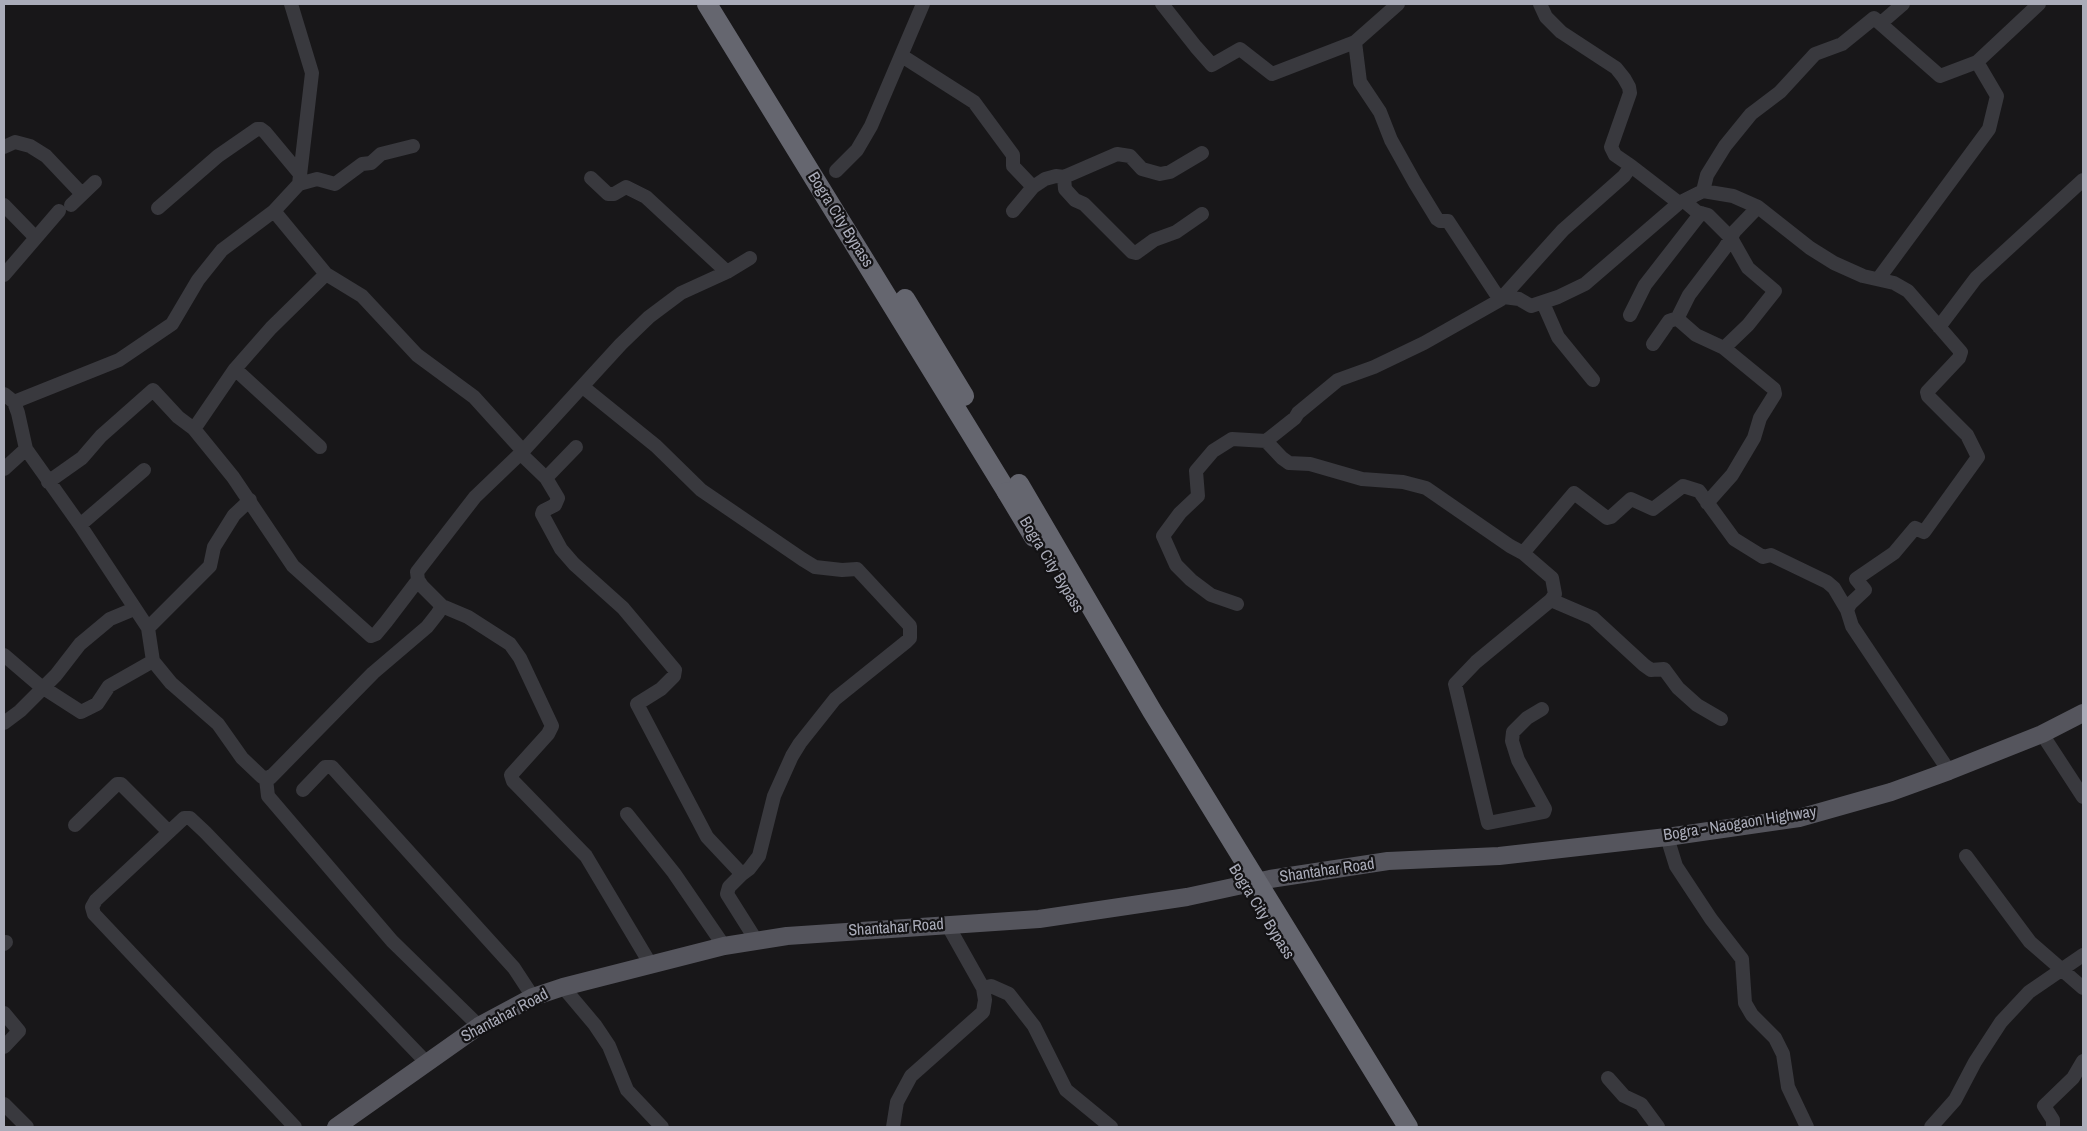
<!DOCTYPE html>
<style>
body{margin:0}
#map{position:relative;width:2087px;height:1131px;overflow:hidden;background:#181719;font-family:"Archivo Narrow",sans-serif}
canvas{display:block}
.frame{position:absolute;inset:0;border:5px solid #aaacb9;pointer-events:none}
</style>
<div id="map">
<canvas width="2087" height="1131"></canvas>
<div class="frame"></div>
</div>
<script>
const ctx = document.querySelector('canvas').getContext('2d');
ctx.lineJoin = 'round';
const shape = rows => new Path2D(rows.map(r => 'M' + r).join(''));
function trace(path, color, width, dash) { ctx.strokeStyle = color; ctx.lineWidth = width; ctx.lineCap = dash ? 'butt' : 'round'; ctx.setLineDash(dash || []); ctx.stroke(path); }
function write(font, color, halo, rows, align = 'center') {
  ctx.font = font + ' "Archivo Narrow",sans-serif'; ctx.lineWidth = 4.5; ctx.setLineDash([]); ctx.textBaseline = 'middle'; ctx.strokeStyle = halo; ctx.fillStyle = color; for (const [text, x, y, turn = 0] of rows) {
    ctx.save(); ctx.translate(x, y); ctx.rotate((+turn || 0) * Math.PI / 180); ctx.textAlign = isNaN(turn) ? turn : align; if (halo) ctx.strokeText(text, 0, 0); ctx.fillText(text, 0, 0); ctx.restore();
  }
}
const minor = shape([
 [1162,4,1196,47,1212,65,1240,49,1272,74,1355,42,1398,4],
 [1881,23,1903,4],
 [1355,42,1360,82,1380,112,1391,140,1415,183,1437,219,1440,221,1448,221,1500,300],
 [902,56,974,102,1013,155,1013,166,1033,187],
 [4,147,15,142,30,146,46,156,82,194],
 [1631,166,1679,203,1703,191,1733,196,1758,207,1810,248,1834,263,1863,276,1894,283,1908,291,1961,352,1959,358,1927,392,1928,396,1967,435,1978,457,1924,532,1915,528,1894,553,1856,579,1865,590,1850,604,1847,610],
 [836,171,857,150,871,126,923,4],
 [1064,177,1065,189,1075,200,1084,204,1132,252,1136,253,1154,240,1176,232,1202,214],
 [591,178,608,194,614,194,626,187,646,197,727,272],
 [299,184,317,179,335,184,362,164,371,163,381,154,413,146],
 [1703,191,1707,175,1725,146,1751,114,1780,92,1815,54,1842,44,1874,18,1940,76,1977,62],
 [1684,201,1697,212,1708,215,1731,238,1748,268,1775,291,1748,325,1724,348,1696,335,1680,321,1678,317,1689,295,1724,249,1731,238,1734,232,1758,207],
 [4,205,35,237],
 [71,205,95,182],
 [158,208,218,156,257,129,261,129,265,132,300,174],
 [274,211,326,274,362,296,417,355,474,397,523,451],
 [1013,211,1033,187,1045,179,1056,176,1064,177,1117,154,1130,156,1142,169,1160,174,1170,172,1202,153],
 [4,275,59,211],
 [1879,278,1989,129,1997,96,1977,62,2039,4],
 [1504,297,1519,299,1531,306,1558,297,1585,284,1679,203],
 [1543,303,1558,337,1593,380],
 [1630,315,1645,285,1701,213],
 [1939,327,1976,278,2083,180],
 [1653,344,1669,321,1678,318],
 [235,369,320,447],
 [583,387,656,446,701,490,802,559,815,567,842,570,857,569,910,626,910,638,906,642,835,699,800,743,792,756,774,796,759,856,749,869,741,875],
 [4,394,14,402,18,413,26,449,80,525,148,628,153,661,171,683,218,724,242,758,262,777,270,778,373,673,427,627,438,613,442,606,422,586,418,580,417,572,475,497,523,451,621,344,649,317,681,293,727,272,750,258],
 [14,402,119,360,172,324,198,280,222,250,274,211,299,184,312,73,291,4],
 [194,429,235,369,271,328,326,274],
 [1266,441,1282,458,1289,463,1310,464,1362,479,1403,482,1426,488,1510,546,1523,553,1552,578,1555,594,1551,600,1476,662,1455,684,1488,823,1544,812,1545,809,1518,760,1512,741,1513,732,1527,718,1542,709],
 [520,453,546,478,558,498,555,505,543,511,542,514,561,549,574,564,623,608,675,670,674,676,661,689,637,704,707,837,739,871,741,875,729,887,727,894,756,940],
 [4,469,26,449],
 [546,478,576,447],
 [48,482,82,458,101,436,153,390,178,417,194,429,233,477,293,566,371,636,376,634,386,622,418,580],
 [1707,503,1732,475,1754,438,1760,418,1775,394,1774,389,1724,348],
 [80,525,144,470],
 [1523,553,1574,493,1607,518,1611,517,1631,499,1653,509,1683,486,1699,491,1734,539,1763,557,1771,555,1827,582,1834,588,1847,610,1852,626,1949,771],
 [1551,600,1593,618,1644,665,1651,670,1664,669,1678,688,1697,705,1721,719],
 [1237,604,1211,595,1191,580,1176,565,1163,536,1180,513,1198,496,1196,471,1213,451,1232,439,1266,441,1295,418,1298,413,1338,380,1374,367,1424,343,1500,300,1563,230,1624,176,1631,166,1615,155,1611,147,1630,93,1629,87,1624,78,1616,68,1561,32,1546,17,1540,4],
 [442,606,468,617,510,644,520,658,552,726,548,734,511,775,513,781,586,856,651,965],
 [148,628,210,566,214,547,234,515,250,500],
 [4,655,39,685,81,712,97,704,109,686,153,661],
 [4,723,20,711,56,675,80,644,110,619,134,609],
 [2042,734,2083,797],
 [266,779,268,796,392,941,479,1026],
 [303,790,325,767,332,767,514,968,533,997],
 [627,814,674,873,724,946],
 [75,825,117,784,121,784,168,831],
 [1667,837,1676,866,1711,919,1742,959,1745,1003,1752,1015,1775,1038,1783,1054,1788,1087,1807,1127],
 [1966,856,2030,942,2083,988],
 [4,944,6,942],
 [563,987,595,1025,609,1046,627,1090,662,1127],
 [983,988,991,986,1009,994,1034,1026,1066,1090,1111,1127],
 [4,1013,19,1031,4,1047],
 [1608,1078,1624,1096,1641,1104,1658,1127],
 [4,1104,27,1127],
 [295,1127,94,914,92,907,96,900,184,818,190,818,205,832,426,1062],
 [893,1127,897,1102,911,1076,983,1012,985,1000,983,988,947,924],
 [1931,1127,1955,1100,1975,1062,2001,1022,2029,992,2083,955],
 [2053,1127,2053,1120,2044,1106,2073,1078,2083,1061]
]);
const major = shape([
 [336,1127,479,1026,533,997,563,987,724,946,787,936,1039,919,1187,897,1270,879,1388,861,1499,856,1667,837,1799,818,1891,792,1949,771,2042,734,2083,713]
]);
const highway = shape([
 [707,4,1007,492],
 [905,299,964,396]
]);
const highwayBridge = shape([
 [1019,484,1152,711,1408,1127],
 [1007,492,1034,537]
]);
const streetNames = [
 ["Bogra City Bypass",840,220,58],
 ["Bogra City Bypass",1051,565,59],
 ["Bogra - Naogaon Highway",1740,824,-9],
 ["Shantahar Road",1327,871,-8],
 ["Bogra City Bypass",1261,912,58],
 ["Shantahar Road",896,928,-4],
 ["Shantahar Road",505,1016,-28]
];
trace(minor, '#39393e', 14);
trace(major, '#55555d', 18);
trace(highway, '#65666f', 20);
trace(highwayBridge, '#65666f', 20);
write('16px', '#aaacb9', '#131214', streetNames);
</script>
